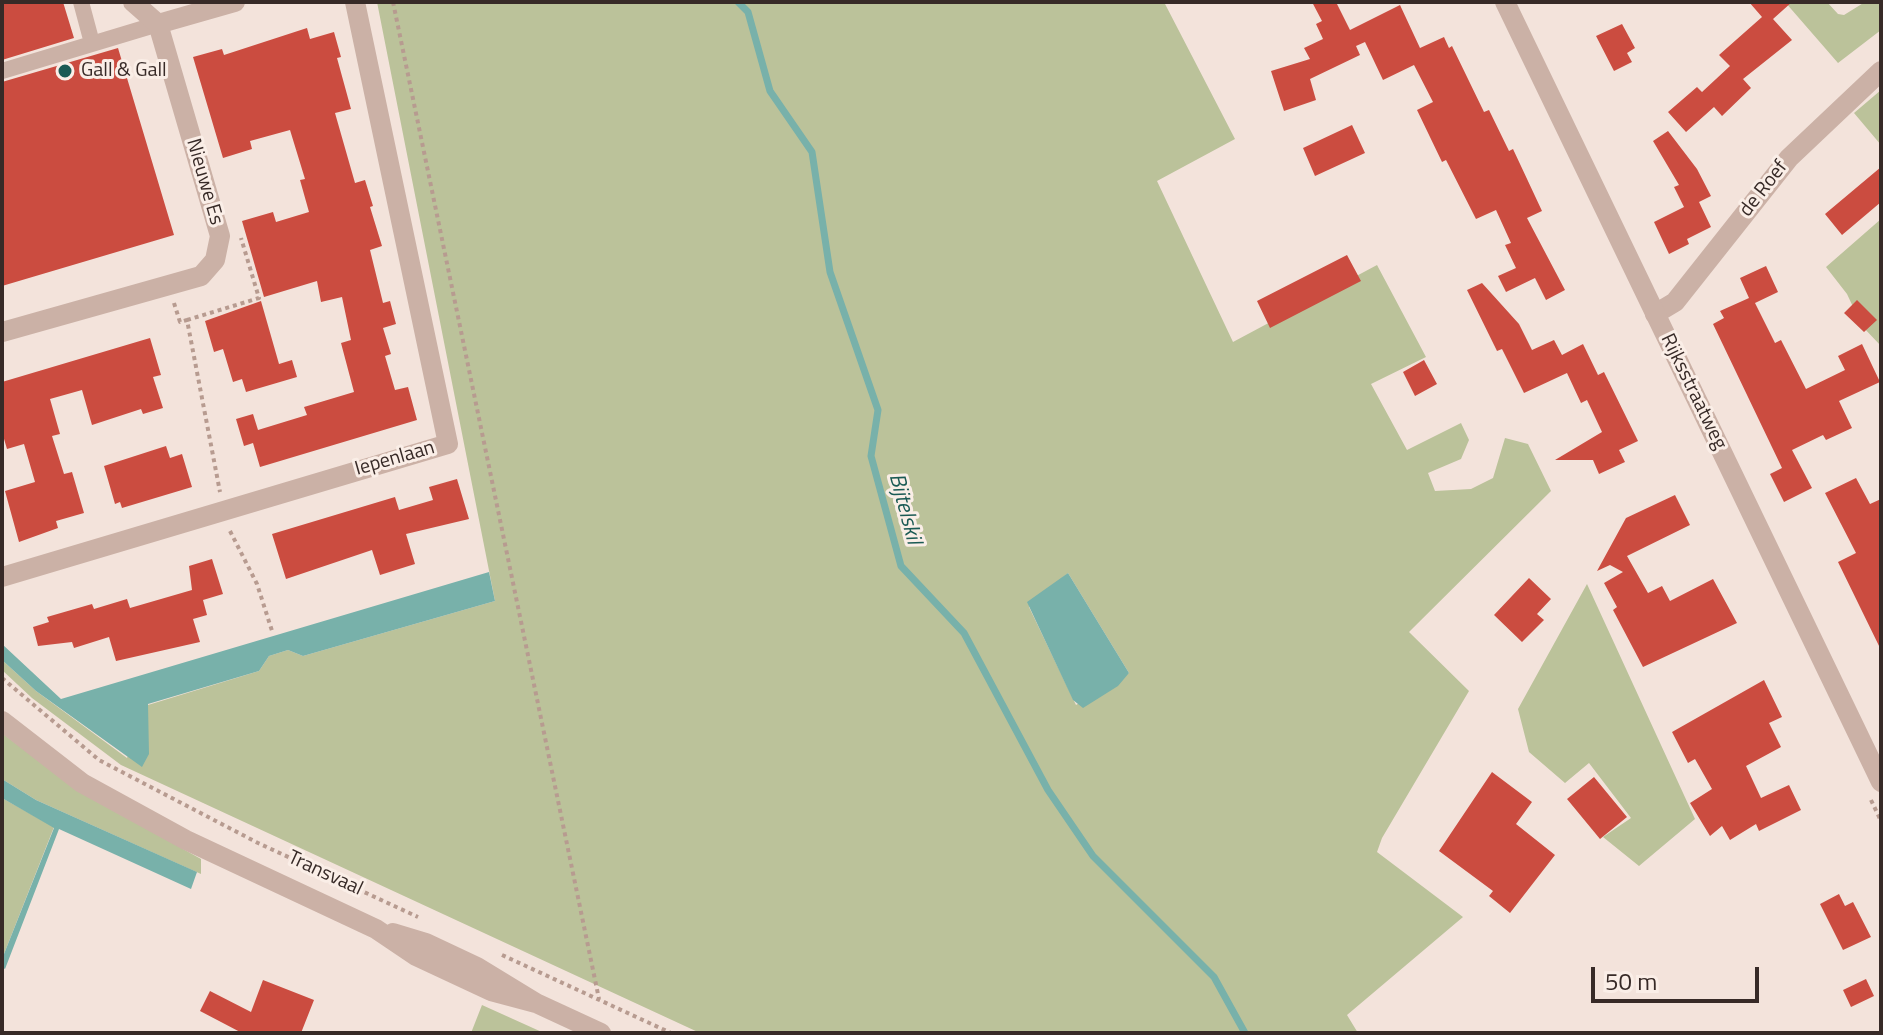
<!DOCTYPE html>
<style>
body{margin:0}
#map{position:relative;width:1883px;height:1035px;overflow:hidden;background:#f3e3db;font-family:"Titillium Web",sans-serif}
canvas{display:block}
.frame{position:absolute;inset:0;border:4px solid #372a27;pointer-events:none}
.scale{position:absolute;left:1591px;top:967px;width:168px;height:36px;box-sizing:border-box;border:4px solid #372a27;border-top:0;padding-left:10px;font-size:24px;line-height:28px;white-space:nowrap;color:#372a27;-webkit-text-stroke:6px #faeee7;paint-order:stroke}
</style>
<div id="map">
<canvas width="1883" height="1035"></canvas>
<div class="frame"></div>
<div class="scale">50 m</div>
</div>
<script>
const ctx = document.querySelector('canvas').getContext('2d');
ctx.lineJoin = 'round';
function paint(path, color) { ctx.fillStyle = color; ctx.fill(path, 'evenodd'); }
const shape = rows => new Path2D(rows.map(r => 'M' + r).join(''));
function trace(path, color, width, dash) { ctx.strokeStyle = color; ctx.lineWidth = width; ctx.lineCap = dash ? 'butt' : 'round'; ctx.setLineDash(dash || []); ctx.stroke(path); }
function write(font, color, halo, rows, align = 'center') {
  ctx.font = font + ' "Titillium Web",sans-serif'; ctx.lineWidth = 6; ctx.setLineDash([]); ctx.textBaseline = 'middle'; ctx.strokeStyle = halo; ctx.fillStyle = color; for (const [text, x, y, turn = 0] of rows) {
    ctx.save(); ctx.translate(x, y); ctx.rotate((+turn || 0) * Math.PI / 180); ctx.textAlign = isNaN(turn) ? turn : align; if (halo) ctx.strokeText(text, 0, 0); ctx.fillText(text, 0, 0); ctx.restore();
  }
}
const green = shape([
 [377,2,1164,2,1235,139,1157,181,1233,342,1377,265,1426,357,1371,384,1407,450,1461,423,1469,440,1461,459,1428,473,1435,491,1471,489,1493,478,1505,438,1528,444,1551,491,1409,632,1469,691,1382,838,1377,852,1463,917,1347,1015,1358,1033,700,1033,121,765,32,698,2,670,2,660,36,691,127,758,148,705,259,671,269,656,288,650,303,656,495,601],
 [1068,573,1129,673,1076,705,1029,607],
 [1785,2,1827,2,1838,14,1844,15,1865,2,1881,2,1881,30,1838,63],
 [1881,90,1881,145,1854,113],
 [1881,219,1881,346,1862,326,1847,294,1826,267],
 [1587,584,1695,819,1639,866,1603,837,1631,818,1589,763,1565,783,1529,752,1518,709],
 [2,733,76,789,201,859,201,874,36,800,2,779],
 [2,798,54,827,2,959],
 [482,1005,544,1033,471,1033]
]);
const water = shape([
 [489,572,495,601,303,656,288,650,269,656,259,671,148,704,149,754,142,767,36,691,2,660,2,644,61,699],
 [1068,573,1129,673,1118,686,1083,708,1073,700,1027,602],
 [2,779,36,800,197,872,191,889,59,829,5,969,2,967,2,959,54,828,2,798]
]);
const stream = shape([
 [738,2,748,12,770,91,812,152,830,272,878,410,871,456,901,566,964,633,1048,790,1093,856,1214,977,1245,1033]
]);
const building = shape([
 [2,2,63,2,74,38,2,60],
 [1312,2,1336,2,1350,30,1400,5,1420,48,1444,37,1449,48,1452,46,1484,112,1489,110,1509,151,1513,149,1542,211,1527,218,1565,290,1546,300,1535,278,1506,292,1498,276,1516,268,1505,245,1511,243,1496,210,1476,219,1446,160,1442,162,1417,110,1433,102,1414,65,1383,80,1365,42,1356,46,1360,55,1310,79,1316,100,1284,111,1271,71,1310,59,1304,48,1323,39,1316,24,1322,21],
 [1749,2,1792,2,1773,19,1792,40,1743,79,1751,88,1722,116,1714,107,1686,132,1668,112,1697,87,1702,92,1730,66,1719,55,1762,17],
 [1622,24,1635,48,1627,53,1632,62,1614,71,1596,36],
 [307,28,310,39,334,32,341,57,337,58,351,109,335,113,355,183,365,180,373,206,370,207,382,246,370,250,383,303,390,301,396,324,383,328,391,354,385,356,395,390,408,387,417,420,260,467,253,443,244,446,236,419,253,414,258,430,307,415,304,407,354,392,341,343,351,340,342,297,321,302,317,281,264,297,242,221,273,212,276,222,309,212,300,180,305,179,290,130,250,141,252,149,223,158,193,57,222,49,224,55],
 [118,48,174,235,2,286,2,82],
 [1352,125,1365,153,1315,176,1303,148],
 [1668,131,1697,169,1711,196,1699,202,1711,227,1687,239,1689,244,1669,254,1654,222,1684,207,1674,187,1679,185,1653,141],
 [1881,167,1881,202,1842,235,1825,214],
 [1347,255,1361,281,1270,328,1257,301],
 [1766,266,1778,292,1755,303,1775,343,1781,340,1806,389,1845,370,1838,356,1862,344,1880,382,1839,401,1852,428,1826,440,1823,435,1792,450,1812,488,1784,502,1770,474,1782,468,1713,324,1724,318,1720,311,1749,298,1740,278],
 [1482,283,1519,324,1532,350,1554,340,1562,355,1583,344,1598,375,1604,372,1638,441,1619,450,1625,462,1599,474,1593,460,1555,460,1602,432,1587,400,1581,403,1567,373,1524,393,1502,349,1497,351,1467,290],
 [1857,300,1877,320,1864,332,1844,313],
 [261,301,279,364,292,360,297,377,246,392,242,379,233,382,223,349,214,352,205,321],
 [150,338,161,375,153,377,163,408,143,414,141,409,92,425,82,390,50,399,60,434,52,436,64,474,72,472,84,513,56,521,58,528,19,542,5,491,35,482,24,444,7,449,2,432,2,382],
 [1424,360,1437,384,1415,396,1403,372],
 [166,446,170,458,182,454,192,487,122,508,120,502,115,504,104,466],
 [1856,478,1870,504,1881,499,1881,650,1838,562,1856,553,1825,493],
 [457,479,469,519,406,534,415,564,380,575,372,550,286,579,272,534,395,497,399,510,433,500,429,487],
 [1675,495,1690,525,1627,556,1648,593,1662,586,1670,601,1713,579,1737,623,1643,667,1613,610,1617,607,1604,583,1623,572,1610,565,1597,571,1626,518],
 [212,559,223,594,203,600,207,615,193,619,200,642,116,661,109,637,74,648,72,642,38,646,33,627,49,622,47,617,92,604,94,609,127,599,130,608,192,590,189,566],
 [1529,578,1551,599,1537,614,1544,620,1522,642,1494,615],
 [1764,680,1782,717,1769,723,1781,747,1746,766,1761,798,1789,785,1801,810,1759,831,1756,824,1730,840,1722,826,1710,836,1690,803,1712,789,1695,759,1688,763,1672,732],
 [1492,772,1532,802,1516,824,1555,855,1510,913,1489,896,1493,891,1439,851],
 [1594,777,1627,817,1600,839,1567,799],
 [1839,894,1845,906,1853,902,1871,937,1843,950,1820,904],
 [1866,979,1874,996,1851,1007,1843,990],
 [263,980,314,1000,301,1033,242,1033,200,1011,210,991,251,1012]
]);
const path = shape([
 [393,2,599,999],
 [174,303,180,322,187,320,220,492],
 [187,320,259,298,241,238],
 [230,531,257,584,273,634],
 [2,678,99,760,258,843,418,917],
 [1871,800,1881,821],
 [502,955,671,1033]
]);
const pedestrian = shape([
 [81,2,92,43],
 [2,71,158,24]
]);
const minor = shape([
 [158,24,235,2],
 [1655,314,1675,302,1789,158,1881,71],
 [2,332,201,276,215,260,220,236,158,24,133,2],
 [2,577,448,444,355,2]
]);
const tertiary = shape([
 [1505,2,1881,782],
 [2,721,82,783,186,840,376,929,416,956,491,991,536,1003],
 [393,933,426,943,477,967,536,1003,601,1033]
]);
const markers = [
 [65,71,8,"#1b5a54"]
];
const poiNames = [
 ["Gall & Gall",81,71]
];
const streetNames = [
 ["Nieuwe Es",204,182,74],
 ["de Roef",1764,189,-52],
 ["Rijksstraatweg",1693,392,64],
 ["Iepenlaan",395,459,-16],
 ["Transvaal",325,874,25]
];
const waterNames = [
 ["Bijtelskil",904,509,75]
];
paint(green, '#bbc29a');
paint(water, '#78b1aa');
trace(stream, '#78b1aa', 7);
paint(building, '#cb4c40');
trace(path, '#b79b90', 4, [4, 4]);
trace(pedestrian, '#cbb1a6', 16);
trace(minor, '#cbb1a6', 20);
trace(tertiary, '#cbb1a6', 20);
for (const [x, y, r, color] of markers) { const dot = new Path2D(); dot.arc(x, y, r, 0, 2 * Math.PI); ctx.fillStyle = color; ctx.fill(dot); trace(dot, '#faeee7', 3); }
write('20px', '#372a27', '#faeee7', poiNames, 'left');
write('20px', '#372a27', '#faeee7', streetNames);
write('italic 22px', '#1b5a54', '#faeee7', waterNames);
</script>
